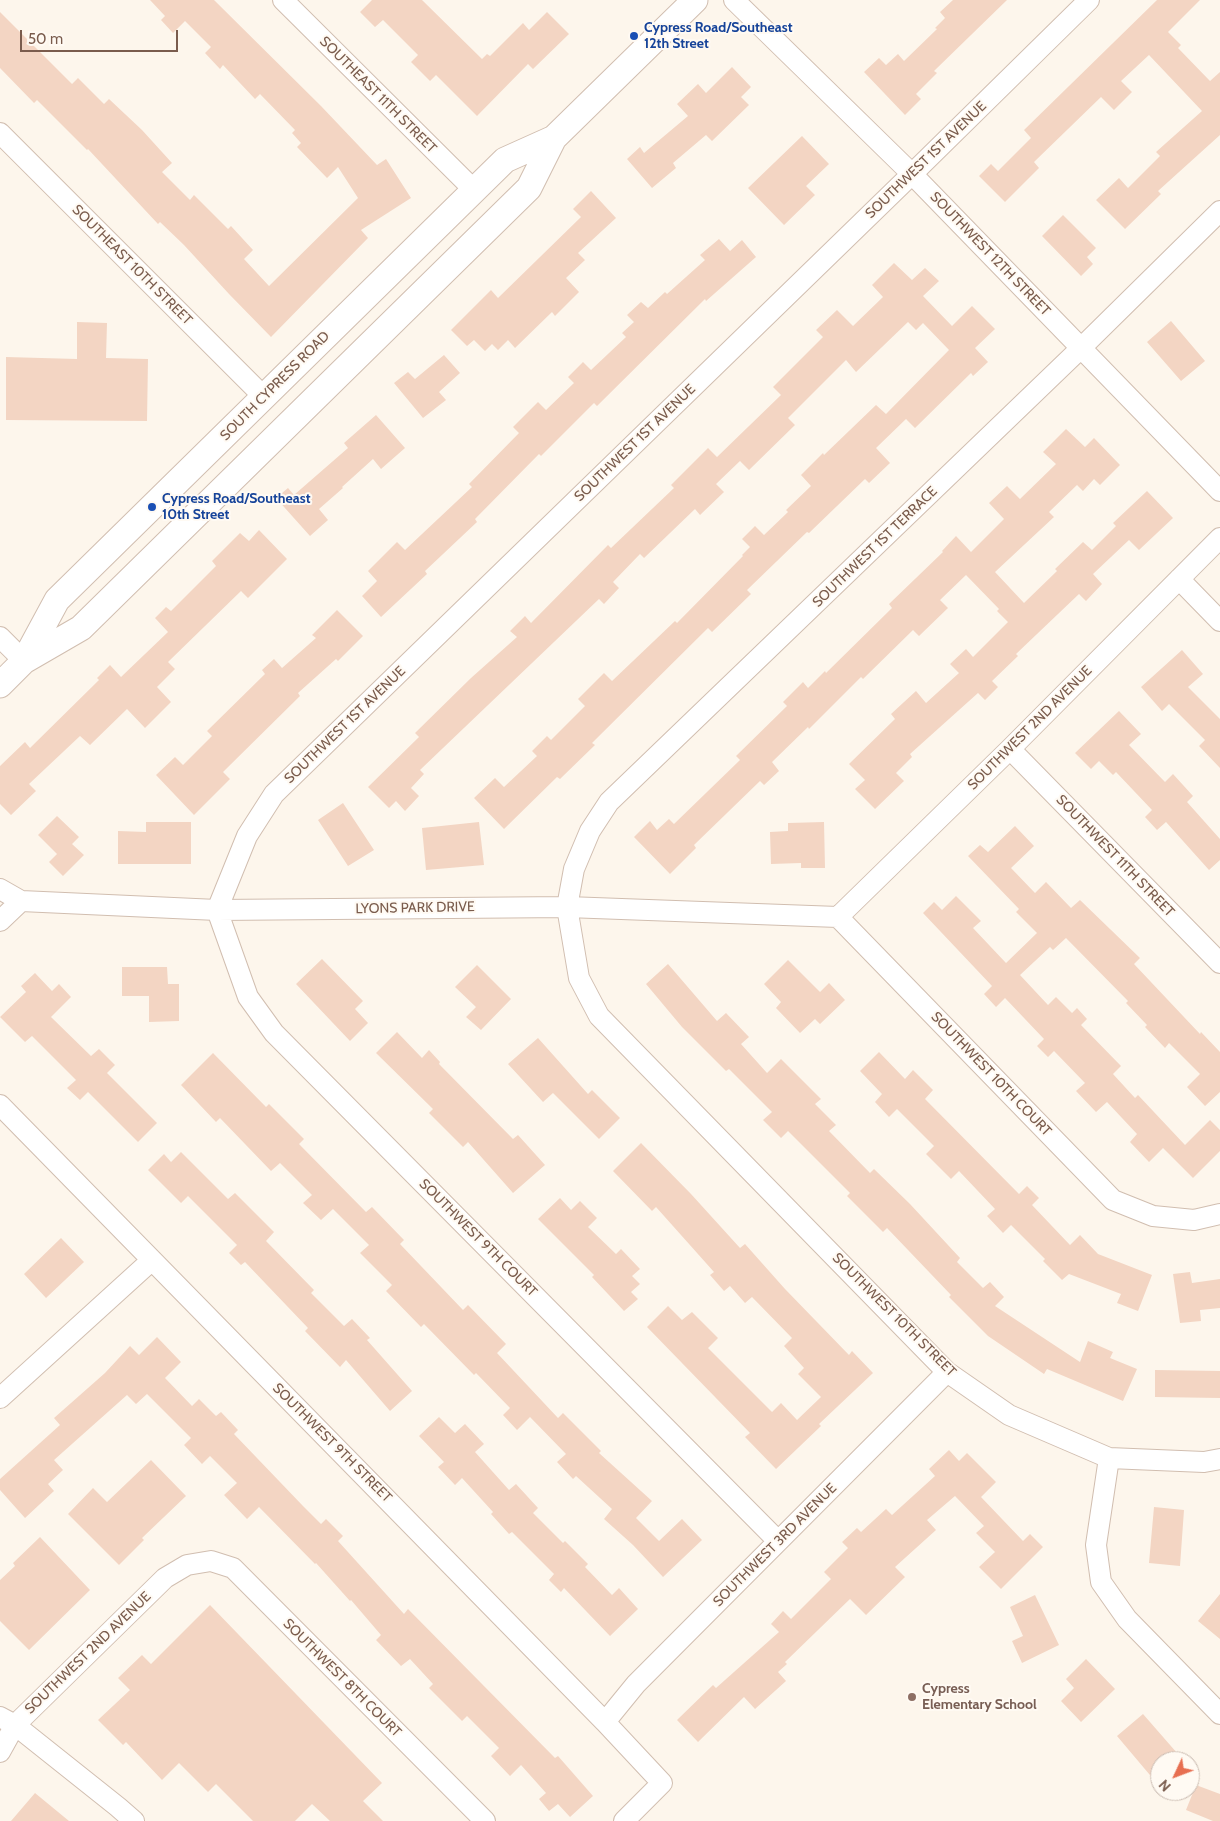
<!DOCTYPE html>
<style>
body{margin:0}
#map{position:relative;width:1220px;height:1821px;overflow:hidden;background:#fdf6ec;font-family:Cabin,sans-serif}
canvas{display:block}
.north{position:absolute;left:1150px;top:1751px;width:50px;height:50px;box-sizing:border-box;background:#fffaf3;border:1px solid #cabbb1;border-radius:50%;rotate:227deg;font-size:14px;font-weight:700;line-height:20px;text-align:center;color:#7a5c4d}
.north::after{content:'';display:block;margin:auto;width:18px;height:22px;background:#e76f51;clip-path:polygon(50% 0,100% 100%,50% 72%,0 100%)}
.scale{position:absolute;left:20px;top:30px;width:158px;height:22px;box-sizing:border-box;border:2px solid #7a5c4d;border-top:0;padding-left:6px;font-size:15px;line-height:18px;white-space:nowrap;color:#7a5c4d;-webkit-text-stroke:4px #fffaf3;paint-order:stroke}
</style>
<div id="map">
<canvas width="1220" height="1821"></canvas>
<div class="north">N</div>
<div class="scale">50 m</div>
</div>
<script>
const ctx = document.querySelector('canvas').getContext('2d');
ctx.lineJoin = 'round';
function paint(path, color) { ctx.fillStyle = color; ctx.fill(path, 'evenodd'); }
const shape = rows => new Path2D(rows.map(r => 'M' + r).join(''));
function trace(path, color, width, dash) { ctx.strokeStyle = color; ctx.lineWidth = width; ctx.lineCap = dash ? 'butt' : 'round'; ctx.setLineDash(dash || []); ctx.stroke(path); }
function write(font, color, halo, rows, align = 'center') {
  ctx.font = font + ' Cabin,sans-serif'; ctx.lineWidth = 4; ctx.setLineDash([]); ctx.textBaseline = 'middle'; ctx.strokeStyle = halo; ctx.fillStyle = color; for (const [text, x, y, turn = 0] of rows) {
    ctx.save(); ctx.translate(x, y); ctx.rotate((+turn || 0) * Math.PI / 180); ctx.textAlign = isNaN(turn) ? turn : align; if (halo) ctx.strokeText(text, 0, 0); ctx.fillText(text, 0, 0); ctx.restore();
  }
}
const building = shape([
 [150,0,214,0,321,106,377,165,386,159,411,198,361,230,368,238,271,337,229,294,184,245,160,222,158,224,88,149,87,150,37,100,34,103,0,68,0,12,72,84,78,78,104,104,109,99,142,130,172,163,162,172,190,200,194,195,228,229,231,226,253,250,244,259,269,286,358,198,338,167,327,178,297,147,301,143,292,133,295,130,260,94,255,99,223,65,220,69,205,53,211,47,185,21,173,33,161,20,165,16],
 [372,0,422,0,482,59,487,54,490,56,523,23,529,30,547,12,569,34,533,69,528,64,477,116,436,75,430,81,411,62,418,55,383,20,375,27,360,12],
 [953,0,1007,0,934,71,937,73,916,94,921,99,905,115,864,72,879,58,886,65,898,54,904,61,937,29,935,28,945,18,940,12],
 [1157,0,1200,0,1168,32,1181,45,1178,48,1210,81,1220,72,1220,135,1158,191,1161,194,1125,229,1096,200,1119,178,1128,188,1160,156,1156,152,1202,111,1149,55,1121,81,1132,92,1114,110,1101,97,1034,162,1039,168,1005,202,979,176,991,164,998,171,1031,138,1024,130],
 [732,67,751,87,741,97,749,105,712,141,706,135,673,163,676,168,652,188,627,159,640,147,644,153,688,116,677,104,698,84,706,93],
 [802,136,829,164,806,186,815,195,784,225,748,188],
 [591,191,616,218,578,253,585,260,566,278,579,292,555,316,552,312,515,348,508,340,498,350,492,344,485,351,474,340,467,346,451,330,491,290,498,298,581,217,573,209],
 [1063,215,1096,248,1087,257,1093,264,1081,276,1042,236],
 [719,239,730,251,742,240,756,257,706,301,705,299,597,406,594,403,541,456,539,454,475,519,477,522,425,571,427,574,381,617,362,596,377,581,368,571,397,542,405,550,472,487,469,484,519,433,513,427,538,402,546,410,574,383,568,377,583,362,591,370,626,337,622,333,634,322,627,315,641,302,648,308,665,292,667,294,705,260,700,255],
 [894,263,912,280,925,268,939,281,923,296,952,326,972,306,995,329,975,348,988,362,973,376,971,373,915,428,906,419,876,448,890,463,869,483,865,479,809,533,807,532,747,590,751,594,712,632,708,628,592,743,595,745,560,779,557,777,504,829,474,798,495,778,504,787,537,756,532,751,547,736,551,740,585,706,578,699,604,673,612,681,675,621,677,623,743,556,742,555,750,547,742,539,755,526,764,535,788,512,786,510,811,486,801,475,823,453,824,455,876,405,886,414,949,350,923,323,916,330,908,322,856,372,846,360,788,418,795,425,749,470,740,461,716,484,724,492,700,515,695,509,644,558,640,554,613,582,619,588,604,604,599,599,420,770,424,774,411,788,419,796,405,811,396,801,389,808,368,787,419,737,415,733,471,678,517,637,510,631,525,616,531,623,608,545,611,548,674,488,671,485,708,448,717,457,781,395,773,387,823,337,816,330,837,310,853,326,883,297,872,285],
 [1171,321,1205,361,1181,381,1147,342],
 [77,322,107,323,106,358,148,359,147,421,6,420,6,357,77,359],
 [444,355,460,373,439,392,446,400,423,418,394,383,408,372,415,379],
 [376,415,405,448,381,469,373,459,342,487,343,488,319,509,328,520,310,536,276,498,288,488,294,495,348,448,344,443],
 [1066,429,1085,447,1094,438,1120,465,1100,485,1094,479,1083,491,1077,485,1049,512,1054,517,995,572,1024,603,1057,571,1055,569,1083,542,1092,550,1116,526,1113,523,1147,491,1173,518,1139,550,1129,540,1093,574,1102,584,1086,601,1079,594,1016,654,1018,656,992,681,998,687,985,700,978,693,910,754,912,757,896,773,904,781,875,809,855,789,865,780,849,764,895,719,891,714,916,691,926,703,959,673,950,664,966,649,973,657,1008,622,997,611,999,609,966,575,940,600,948,608,919,636,913,630,863,679,861,677,809,729,808,727,772,762,779,771,764,785,760,781,694,845,696,848,670,874,634,837,650,821,657,830,669,819,674,824,740,760,736,756,787,706,783,702,803,682,808,688,825,671,826,673,892,608,889,604,943,552,942,551,956,536,971,552,1004,519,989,503,1007,486,1020,499,1056,464,1043,452],
 [259,530,287,559,248,598,241,591,168,662,175,669,157,687,171,702,145,728,127,709,90,745,80,736,29,784,36,791,11,815,0,804,0,766,25,742,30,748,99,680,97,678,110,665,121,677,168,632,155,618,166,607,171,611,216,566,212,561,240,533,249,541],
 [337,610,363,636,338,661,336,659,298,693,300,696,223,772,230,779,194,815,156,775,175,757,183,765,212,736,207,731,265,674,262,670,274,659,282,668,316,638,312,635],
 [1182,650,1203,674,1188,687,1220,719,1220,768,1199,746,1205,740,1169,704,1162,711,1141,687],
 [1119,711,1141,734,1129,745,1165,782,1173,774,1193,796,1187,802,1220,839,1220,860,1209,870,1166,822,1157,830,1145,817,1152,810,1116,772,1113,775,1099,761,1091,769,1075,753],
 [343,803,374,850,348,866,318,820],
 [57,816,79,837,72,844,84,855,63,876,49,862,57,854,38,835],
 [146,822,191,822,191,864,118,864,118,831,146,832],
 [479,822,484,865,426,870,422,828],
 [824,822,825,868,801,868,801,863,771,864,770,832,788,831,788,823],
 [1015,826,1034,846,1011,868,1035,893,1046,882,1071,908,1080,900,1140,958,1134,964,1200,1034,1201,1032,1220,1052,1220,1092,1205,1106,1187,1087,1200,1074,1169,1043,1165,1048,1145,1027,1147,1025,1126,1003,1128,1001,1066,938,1053,950,1050,947,1020,975,1048,1005,1056,997,1072,1013,1077,1008,1087,1019,1081,1025,1121,1066,1113,1074,1135,1098,1138,1095,1185,1145,1210,1120,1220,1130,1220,1151,1193,1178,1163,1148,1149,1162,1130,1142,1137,1134,1107,1102,1096,1112,1076,1091,1085,1083,1054,1051,1048,1057,1037,1046,1044,1039,1005,998,996,1007,984,994,992,986,923,913,934,902,942,910,956,896,981,921,973,928,1006,963,1037,933,1016,912,1019,909,968,856,980,845,988,852],
 [322,959,363,1001,355,1009,368,1023,350,1041,296,984],
 [788,960,820,992,829,983,845,1000,820,1024,815,1019,800,1033,776,1008,781,1002,764,984],
 [668,964,717,1021,726,1013,749,1037,741,1044,767,1073,781,1059,821,1099,815,1104,836,1125,829,1131,870,1173,874,1169,910,1204,960,1258,957,1262,983,1288,990,1282,1004,1297,995,1306,1080,1362,1088,1341,1113,1352,1110,1358,1137,1369,1123,1401,1047,1369,1044,1374,988,1336,949,1297,951,1295,887,1228,883,1232,847,1196,850,1193,788,1131,781,1138,763,1120,772,1112,729,1069,726,1071,682,1027,646,984],
 [477,965,511,999,481,1030,466,1017,476,1007,455,987],
 [122,967,167,967,168,984,179,984,179,1021,149,1022,149,996,122,996],
 [35,973,52,991,59,984,71,997,51,1017,91,1056,99,1049,115,1065,107,1073,157,1123,138,1142,88,1092,80,1100,67,1088,76,1080,32,1036,25,1042,0,1017,26,992,21,986],
 [397,1032,422,1058,429,1050,440,1062,439,1064,513,1139,518,1135,545,1165,513,1193,468,1142,463,1147,429,1113,433,1109,376,1053],
 [538,1038,588,1094,592,1090,620,1118,599,1139,553,1093,543,1102,508,1064],
 [879,1052,905,1079,913,1070,933,1090,925,1099,1019,1194,1027,1186,1039,1198,1032,1205,1070,1245,1080,1235,1098,1254,1152,1275,1138,1311,1117,1303,1121,1294,1069,1274,1062,1280,1043,1261,1045,1259,1011,1225,1003,1233,987,1216,995,1209,959,1171,951,1179,926,1154,934,1146,897,1109,889,1117,875,1102,882,1094,860,1071],
 [213,1053,266,1107,269,1104,304,1139,299,1144,366,1212,372,1207,404,1240,400,1244,463,1310,468,1305,506,1344,497,1353,558,1418,563,1413,601,1451,599,1453,652,1501,636,1518,659,1541,682,1519,702,1540,663,1577,633,1545,604,1519,612,1509,576,1476,573,1479,557,1462,566,1454,530,1417,517,1430,503,1415,510,1408,476,1373,474,1375,424,1324,421,1327,386,1291,392,1285,360,1253,369,1245,333,1209,321,1220,303,1203,312,1195,280,1163,271,1171,220,1118,216,1122,181,1085],
 [641,1143,691,1194,740,1248,745,1244,785,1289,849,1355,852,1351,873,1373,819,1424,821,1426,776,1469,745,1437,750,1433,647,1327,668,1306,682,1320,692,1312,718,1338,708,1348,772,1412,781,1403,797,1420,821,1397,798,1374,804,1368,784,1346,792,1338,752,1297,745,1303,730,1286,724,1291,710,1275,714,1272,656,1207,652,1211,613,1171],
 [181,1152,228,1199,235,1193,274,1232,266,1241,314,1290,311,1293,344,1326,352,1319,370,1338,367,1340,412,1391,390,1411,346,1360,340,1367,305,1331,308,1328,245,1262,241,1265,229,1253,237,1245,188,1196,181,1203,148,1170,164,1154,171,1162],
 [560,1198,571,1210,580,1201,597,1218,588,1227,616,1254,621,1249,640,1269,632,1276,640,1284,631,1292,638,1299,624,1311,592,1277,594,1275,538,1219],
 [61,1238,84,1262,46,1298,24,1274],
 [1190,1272,1192,1283,1220,1279,1220,1308,1200,1310,1201,1321,1180,1323,1173,1274],
 [157,1337,181,1362,165,1378,192,1406,199,1399,216,1416,221,1412,238,1430,234,1434,303,1506,321,1524,326,1519,343,1536,338,1541,404,1614,408,1609,555,1758,558,1756,593,1796,570,1817,558,1804,549,1811,539,1799,546,1793,521,1765,510,1776,491,1756,499,1748,467,1716,462,1721,429,1688,433,1684,410,1659,401,1666,376,1640,381,1635,351,1600,350,1601,316,1563,315,1564,259,1507,247,1519,224,1495,237,1483,210,1456,202,1464,184,1445,191,1438,147,1394,136,1404,127,1395,54,1460,63,1470,48,1484,54,1491,25,1518,0,1490,0,1479,60,1425,54,1418,105,1373,130,1346,139,1355],
 [1155,1370,1220,1371,1220,1398,1155,1397],
 [439,1417,455,1433,465,1424,484,1444,475,1452,509,1490,516,1484,538,1508,533,1513,563,1543,565,1541,588,1564,585,1567,612,1595,619,1588,638,1609,610,1636,564,1588,561,1592,549,1580,554,1574,512,1532,509,1534,491,1514,493,1512,462,1478,455,1485,438,1467,444,1462,419,1436],
 [949,1450,959,1461,967,1453,996,1482,981,1497,1023,1541,1030,1534,1043,1547,1001,1589,979,1567,995,1552,976,1533,984,1526,955,1496,927,1520,936,1530,895,1567,905,1577,866,1615,850,1599,785,1662,787,1664,778,1672,786,1681,755,1709,744,1697,698,1742,677,1720,713,1685,716,1688,779,1632,771,1624,783,1611,791,1619,831,1579,824,1572,848,1548,842,1542,857,1528,861,1532,886,1509,892,1515,935,1476,929,1469],
 [151,1460,186,1496,142,1538,144,1540,119,1565,68,1514,93,1488,107,1502],
 [1154,1507,1184,1510,1180,1566,1149,1563],
 [40,1537,90,1590,29,1650,0,1621,0,1580,15,1566,13,1563],
 [1220,1594,1220,1639,1198,1621],
 [1035,1595,1059,1645,1022,1663,1012,1641,1023,1636,1010,1607],
 [210,1605,382,1783,363,1801,383,1821,330,1821,312,1804,295,1821,253,1821,216,1784,208,1792,179,1763,162,1780,126,1742,123,1745,98,1720,130,1690,118,1678,142,1655,151,1664],
 [1086,1659,1115,1689,1081,1722,1061,1701,1074,1688,1066,1679],
 [1143,1714,1184,1761,1160,1761,1160,1787,1117,1736],
 [1196,1785,1220,1794,1220,1821,1213,1821,1186,1810],
 [35,1793,69,1821,11,1821]
]);
const minor = shape([
 [283,0,474,190],
 [734,0,912,174,1220,491],
 [0,133,264,397],
 [1220,211,1081,348,609,802,590,831,574,869,567,907,579,978,599,1016,947,1372,1009,1415,1109,1458,1204,1462,1220,1459],
 [1179,579,1220,621],
 [0,637,24,661],
 [1010,749,1220,963],
 [0,889,21,901],
 [838,917,1010,749,1220,538],
 [838,917,1113,1200,1153,1216,1194,1220,1220,1214],
 [0,921,21,901,217,910,567,907,838,917],
 [0,1105,605,1722,662,1783,624,1821],
 [0,1398,152,1260],
 [1109,1458,1096,1545,1101,1582,1127,1619,1220,1714],
 [778,1541,274,1033,248,997,217,910,247,836,274,794,912,174,1089,0],
 [0,1717,15,1725,118,1807,134,1821],
 [605,1722,636,1684,947,1372],
 [0,1752,15,1725,165,1578,187,1565,211,1561,233,1568,485,1821]
]);
const tertiary = shape([
 [24,661,57,600,505,160,554,138],
 [0,685,24,661,81,628,529,188,554,138,695,0]
]);
const markers = [
 [634,36,5,"#1a4fb4"],
 [152,507,5,"#1a4fb4"],
 [912,1697,5,"#8d6e63"]
];
const transitNames = [
 ["Cypress Road/Southeast",644,28],
 ["12th Street",644,44],
 ["Cypress Road/Southeast",162,499],
 ["10th Street",162,515]
];
const streetNames = [
 ["SOUTHEAST 11TH STREET",378,95,45],
 ["SOUTHWEST 1ST AVENUE",926,160,-44],
 ["SOUTHWEST 12TH STREET",990,254,46],
 ["SOUTHEAST 10TH STREET",132,265,45],
 ["SOUTH CYPRESS ROAD",275,386,-45],
 ["SOUTHWEST 1ST AVENUE",635,443,-44],
 ["SOUTHWEST 1ST TERRACE",875,547,-44],
 ["SOUTHWEST 1ST AVENUE",345,725,-44],
 ["SOUTHWEST 2ND AVENUE",1030,728,-45],
 ["SOUTHWEST 11TH STREET",1115,856,46],
 ["LYONS PARK DRIVE",415,908,-1],
 ["SOUTHWEST 10TH COURT",991,1074,46],
 ["SOUTHWEST 9TH COURT",478,1238,45],
 ["SOUTHWEST 10TH STREET",894,1315,45],
 ["SOUTHWEST 9TH STREET",332,1443,45],
 ["SOUTHWEST 3RD AVENUE",775,1545,-45],
 ["SOUTHWEST 2ND AVENUE",88,1653,-44],
 ["SOUTHWEST 8TH COURT",342,1678,45]
];
const educationNames = [
 ["Cypress",922,1689],
 ["Elementary School",922,1705]
];
paint(building, '#f3d5c3');
trace(minor, '#d1beb0', 22);
trace(tertiary, '#d1beb0', 27);
trace(minor, '#fff', 20);
trace(tertiary, '#fff', 25);
for (const [x, y, r, color] of markers) { const dot = new Path2D(); dot.arc(x, y, r, 0, 2 * Math.PI); ctx.fillStyle = color; ctx.fill(dot); trace(dot, '#fffaf3', 2); }
write('bold 14px', '#164399', '#fffaf3', transitNames, 'left');
write('14px', '#7a5c4d', '#fffaf3', streetNames);
write('bold 14px', '#785e54', '#fffaf3', educationNames, 'left');
</script>
